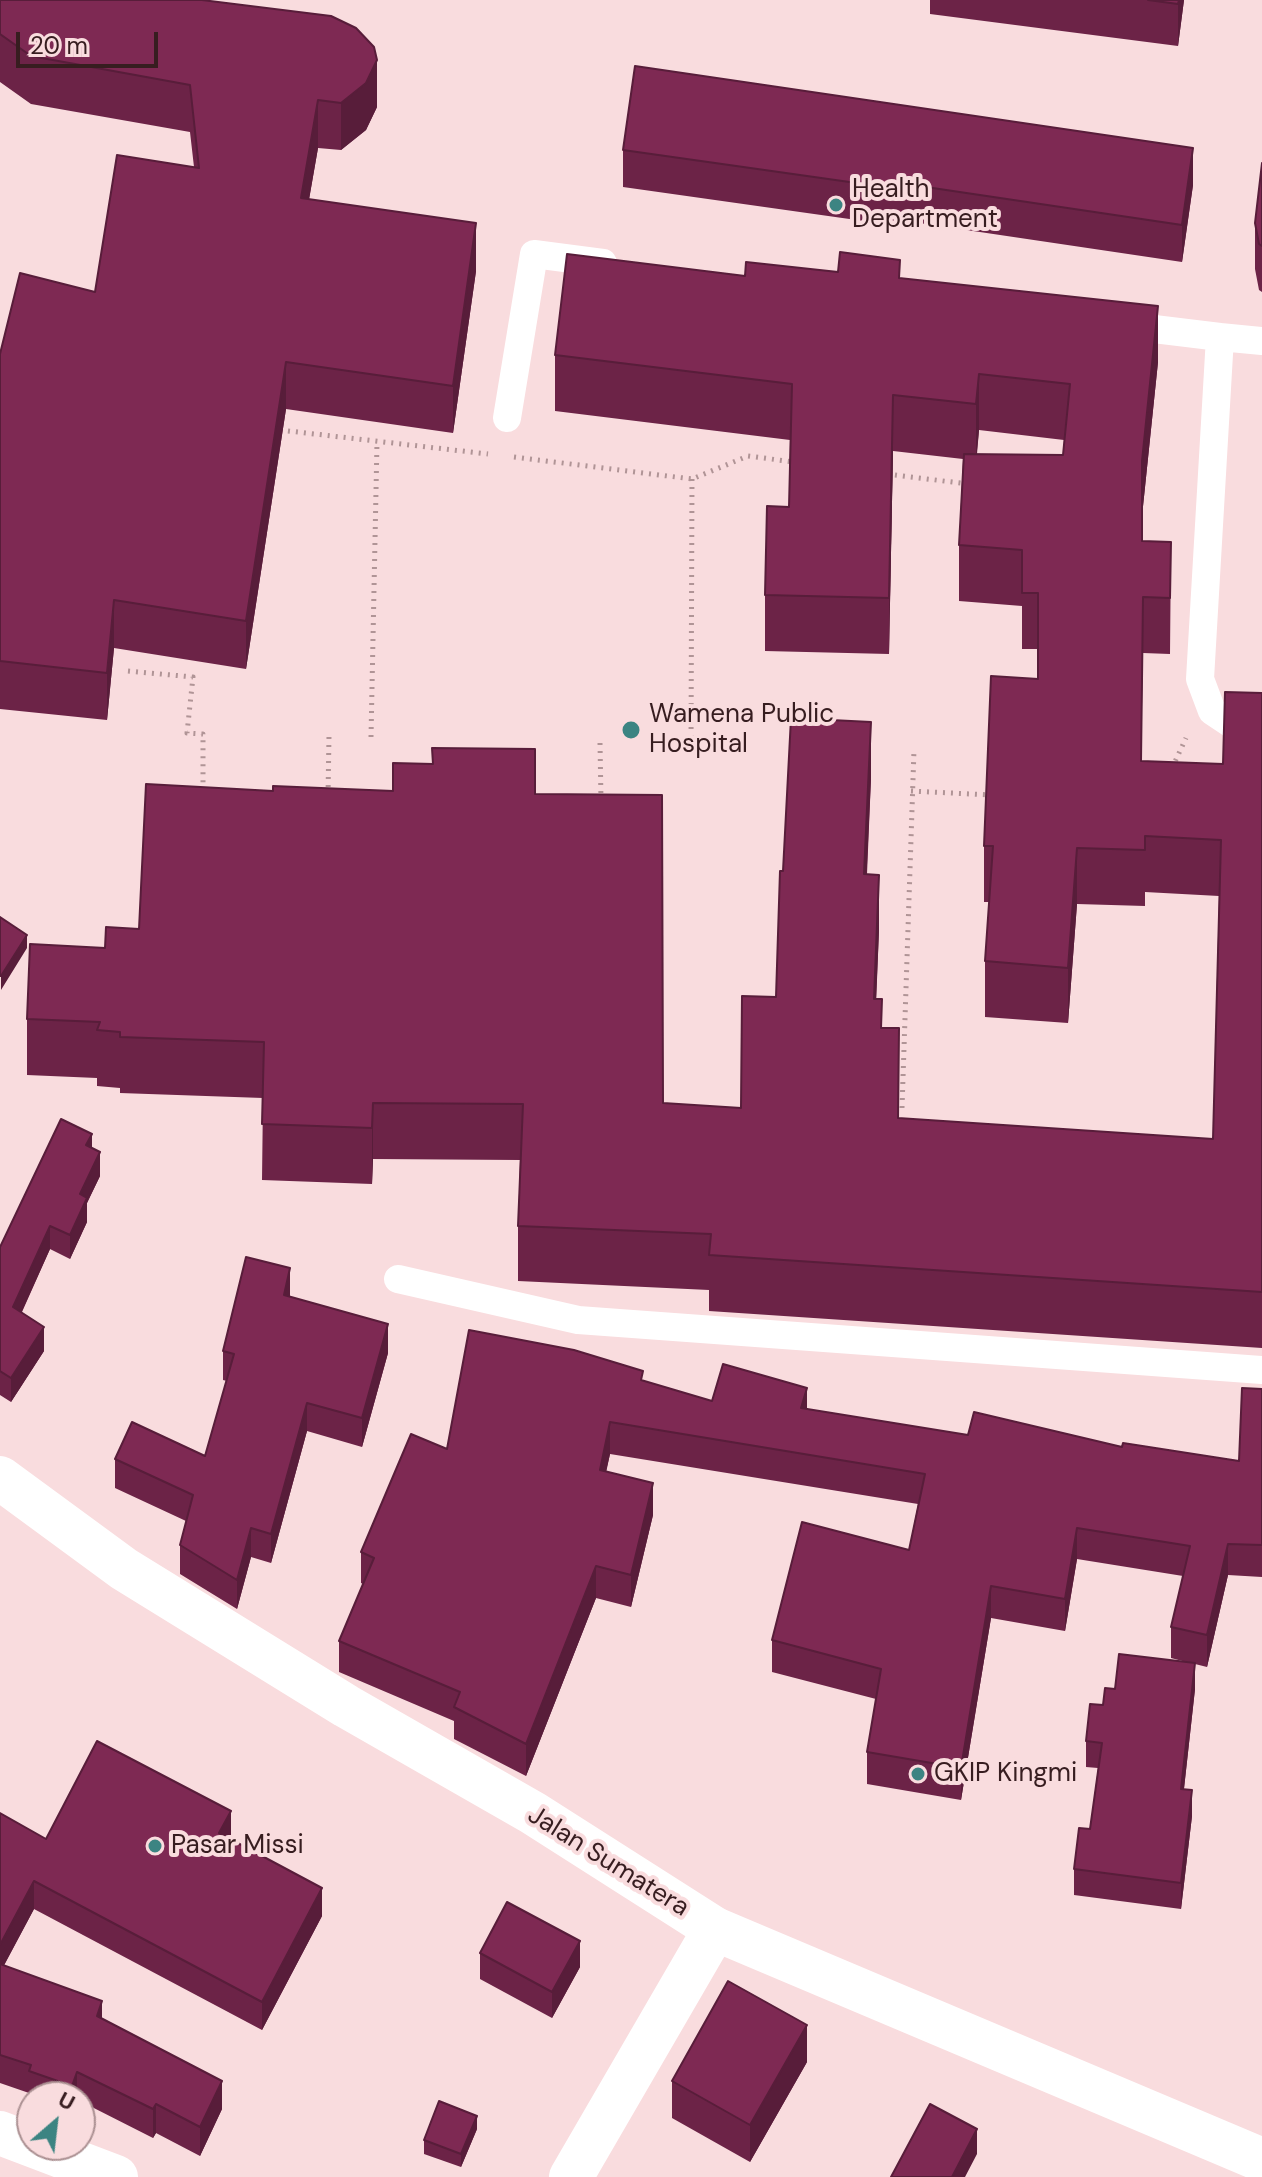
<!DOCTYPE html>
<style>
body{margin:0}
#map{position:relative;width:1262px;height:2177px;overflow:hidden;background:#f9dcde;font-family:"DM Sans",sans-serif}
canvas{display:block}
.north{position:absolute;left:16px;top:2081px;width:80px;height:80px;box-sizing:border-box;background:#f9dcde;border:2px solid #ab9092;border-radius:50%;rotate:28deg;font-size:22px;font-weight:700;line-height:32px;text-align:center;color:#371d20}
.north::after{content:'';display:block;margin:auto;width:28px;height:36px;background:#3c8482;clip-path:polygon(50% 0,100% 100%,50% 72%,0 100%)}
.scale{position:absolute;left:16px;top:32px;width:142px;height:36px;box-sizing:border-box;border:4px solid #371d20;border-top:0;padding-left:10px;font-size:24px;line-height:28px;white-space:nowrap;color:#371d20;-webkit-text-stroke:6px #f9dcde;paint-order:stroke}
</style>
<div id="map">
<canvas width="1262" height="2177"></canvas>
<div class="north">U</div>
<div class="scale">20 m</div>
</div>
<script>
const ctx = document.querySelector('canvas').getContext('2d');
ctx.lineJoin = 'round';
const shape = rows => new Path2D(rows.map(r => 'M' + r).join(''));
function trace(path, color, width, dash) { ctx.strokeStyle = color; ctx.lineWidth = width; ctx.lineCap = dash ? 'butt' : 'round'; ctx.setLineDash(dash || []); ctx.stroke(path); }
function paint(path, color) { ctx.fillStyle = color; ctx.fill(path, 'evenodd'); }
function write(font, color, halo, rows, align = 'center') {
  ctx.font = font + ' "DM Sans",sans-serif'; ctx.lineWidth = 8; ctx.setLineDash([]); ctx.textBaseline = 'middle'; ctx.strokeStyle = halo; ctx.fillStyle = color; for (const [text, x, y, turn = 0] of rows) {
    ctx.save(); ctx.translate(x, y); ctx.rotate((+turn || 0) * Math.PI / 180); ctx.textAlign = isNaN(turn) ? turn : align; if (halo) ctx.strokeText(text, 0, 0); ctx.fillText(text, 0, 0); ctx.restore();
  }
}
const path = shape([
 [280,430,488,454],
 [514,457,692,479,748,456,794,462],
 [887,474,968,484],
 [128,671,193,677,187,733,203,734,203,794],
 [371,737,377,442],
 [600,743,601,800],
 [691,745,692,479],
 [1172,768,1186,738],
 [911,791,991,795],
 [328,795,329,736],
 [902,1108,914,750]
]);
const service = shape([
 [1121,325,1220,337,1200,679,1212,711,1233,725,1262,725],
 [1220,337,1262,341],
 [507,418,534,254,603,263],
 [398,1279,578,1320,1262,1370]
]);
const minor = shape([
 [0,2133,116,2177],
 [571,2177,715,1929]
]);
const secondary = shape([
 [0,1478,124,1569,346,1706,533,1813,715,1929,1262,2160]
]);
const wall = shape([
 [0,0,377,107,366,130,341,150,318,148,309,199,476,271,453,433,286,409,246,669,114,648,107,720,0,709,0,354,95,292,194,167,190,132,31,104,0,82],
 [930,0,1184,0,1178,46,930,14],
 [623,150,1193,185,1182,262,899,220,899,226,623,187],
 [1262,163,1262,292,1259,290,1255,269,1255,223],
 [745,276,900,278,1158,362,1142,516,1142,541,1171,542,1170,654,1143,653,1141,761,1223,764,1262,693,1262,1348,709,1311,709,1290,518,1281,518,1226,520,1160,373,1159,372,1184,262,1180,263,1098,120,1093,120,1088,97,1086,97,1078,27,1075,27,1019,105,948,139,929,273,791,393,791,432,764,432,748,535,794,663,1103,741,1108,776,997,783,871,871,778,867,874,879,930,876,999,899,1118,1213,1139,1219,896,1145,892,1145,906,1077,904,1068,1023,985,1017,985,961,989,902,984,902,984,846,1038,679,1038,649,1022,649,1022,606,959,601,959,545,963,459,893,451,889,654,765,651,765,595,789,507,790,440,555,411,555,355],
 [979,430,1064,440,1063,455,977,454],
 [92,1148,100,1176,87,1203,87,1222,70,1259,50,1249,22,1312,44,1351,11,1402,0,1395,0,1247],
 [290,1297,388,1353,362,1447,307,1431,271,1563,251,1557,237,1609,180,1574,180,1545,186,1521,115,1488,115,1459,205,1456,227,1381,223,1380,223,1351],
 [643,1381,712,1401,807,1409,968,1435,1122,1447,1239,1461,1262,1389,1262,1577,1228,1575,1207,1667,1195,1664,1195,1689,1184,1789,1192,1816,1181,1909,1074,1895,1074,1869,1090,1829,1098,1768,1086,1767,1086,1741,1103,1705,1115,1689,1190,1663,1171,1658,1171,1627,1183,1576,1077,1559,1065,1631,991,1618,961,1800,867,1784,867,1752,876,1699,772,1672,772,1640,909,1550,918,1504,610,1454,606,1471,653,1515,631,1607,596,1598,526,1776,454,1739,454,1721,339,1672,339,1641,363,1584,361,1583,361,1552,447,1449],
 [0,1813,46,1839,231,1839,322,1916,262,2030,34,1909,4,1965,102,2019,222,2109,200,2156,156,2133,153,2138,80,2101,80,2097,32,2097,32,2100,29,2099,29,2093,0,2083],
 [480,1953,580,1967,552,2018,480,1979],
 [807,2062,750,2162,672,2118,672,2081],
 [477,2129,461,2167,424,2154,424,2140]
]);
const shadedWall = shape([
 [1179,0,1184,0,1178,46,1178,4],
 [377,60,377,107,366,130,341,150,341,103],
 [318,100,318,148,301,246,301,198],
 [1193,148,1193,185,1182,262,1182,225],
 [476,223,476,271,453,433,453,386],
 [1158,306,1158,362,1142,516,1142,461],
 [286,362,286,409,246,669,246,621],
 [979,374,979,430,976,460,976,404],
 [893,395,893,451,889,654,889,598],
 [114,600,114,648,107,720,107,673],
 [871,722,871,778,864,930,864,874],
 [1077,848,1077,904,1068,1023,1068,968],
 [879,875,879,930,874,1054,874,999],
 [27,935,27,948,1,990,1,976],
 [373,1103,373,1159,372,1184,372,1128],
 [92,1134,92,1157,86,1145],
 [100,1152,100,1176,87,1203,87,1222,70,1259,70,1235,80,1194],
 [50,1226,50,1249,13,1331,13,1307],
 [290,1268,290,1297,284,1295],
 [388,1324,388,1353,362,1447,362,1418],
 [44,1327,44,1351,11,1402,11,1378],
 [807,1388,807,1420,801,1408],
 [307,1403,307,1431,271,1563,271,1534],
 [610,1422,610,1454,600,1501,600,1470],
 [653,1483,653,1515,631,1607,631,1575],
 [251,1528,251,1557,237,1609,237,1580],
 [1077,1528,1077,1559,1065,1631,1065,1599],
 [1228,1544,1228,1575,1207,1667,1207,1635],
 [596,1566,596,1598,526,1776,526,1744],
 [991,1586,991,1618,961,1800,961,1768],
 [1195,1663,1195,1689,1181,1815,1181,1789],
 [1192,1790,1192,1816,1181,1909,1181,1883],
 [231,1811,231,1839,219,1833],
 [34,1881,34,1909,0,1973,0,1945],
 [322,1888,322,1916,262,2030,262,2002],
 [580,1941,580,1967,552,2018,552,1992],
 [102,2001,102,2030,97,2016],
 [807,2025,807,2062,750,2162,750,2125],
 [77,2072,77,2097,72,2097,72,2086],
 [222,2081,222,2109,200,2156,200,2127],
 [156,2104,156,2133,153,2138,153,2109],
 [477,2116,477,2129,461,2167,461,2154],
 [977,2129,977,2154,965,2177,952,2177]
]);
const building = shape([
 [0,0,202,0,331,16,356,28,374,47,377,60,366,83,341,103,318,100,301,198,476,223,453,386,286,362,246,621,114,600,107,673,0,661,0,354,20,273,95,292,117,155,199,168,190,85,31,56,0,34,0,0],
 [1148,0,1179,0,1178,4,1148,0],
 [635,66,1193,148,1182,225,899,183,899,189,623,150,635,66],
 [1262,163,1262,246,1259,244,1255,223,1262,163],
 [840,252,900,260,899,278,1158,306,1142,461,1142,541,1171,542,1170,598,1143,597,1141,761,1223,764,1225,692,1262,693,1262,1292,709,1255,711,1234,518,1226,523,1104,373,1103,372,1128,262,1124,264,1042,120,1037,120,1032,97,1030,100,1022,27,1019,30,944,105,948,106,927,139,929,146,784,273,791,273,786,393,791,393,763,433,764,432,748,535,749,535,794,662,795,663,1103,741,1108,742,996,776,997,780,871,783,871,791,718,871,722,864,874,879,875,874,999,882,999,881,1028,899,1028,898,1118,1213,1139,1221,840,1145,836,1145,850,1077,848,1068,968,985,961,993,846,984,846,991,676,1038,679,1038,593,1022,593,1022,550,959,545,964,454,1063,455,1070,384,979,374,976,404,893,395,889,598,765,595,767,506,789,507,792,384,555,355,567,254,745,276,746,262,838,272,840,252],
 [0,917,27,935,1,976,0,976,0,917],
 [61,1119,92,1134,86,1145,100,1152,80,1194,87,1198,70,1235,50,1226,13,1307,44,1327,11,1378,0,1371,0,1247,61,1119],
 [246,1257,290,1268,284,1295,388,1324,362,1418,307,1403,271,1534,251,1528,237,1580,180,1545,193,1495,115,1459,132,1422,205,1456,234,1354,223,1351,246,1257],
 [469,1330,574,1350,643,1371,641,1380,712,1401,723,1364,807,1388,801,1408,968,1435,974,1412,1122,1447,1123,1443,1239,1461,1242,1388,1262,1389,1262,1545,1228,1544,1207,1635,1171,1627,1190,1546,1077,1528,1065,1599,991,1586,961,1768,867,1752,881,1669,772,1640,802,1522,909,1550,925,1474,610,1422,600,1470,653,1483,631,1575,596,1566,526,1744,454,1707,460,1692,339,1641,374,1558,361,1552,411,1434,447,1449,469,1330],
 [1119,1654,1195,1663,1181,1789,1192,1790,1181,1883,1074,1869,1079,1828,1090,1829,1102,1743,1086,1741,1090,1704,1103,1705,1105,1688,1115,1689,1119,1654],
 [97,1741,231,1811,219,1833,322,1888,262,2002,34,1881,0,1945,0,1813,46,1839,97,1741],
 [507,1902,580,1941,552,1992,480,1953,507,1902],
 [0,1964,102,2001,97,2016,222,2081,200,2127,156,2104,153,2109,77,2072,72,2086,29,2071,31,2065,0,2055,0,1964],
 [728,1981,807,2025,750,2125,672,2081,728,1981],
 [439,2101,477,2116,461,2154,424,2140,439,2101],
 [930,2104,977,2129,952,2177,891,2177,930,2104]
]);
const markers = [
 [836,205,8,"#3c8482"],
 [631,730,10,"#3c8482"],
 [918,1774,8,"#3c8482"],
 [155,1846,8,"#3c8482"]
];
const poiNames = [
 ["Health",852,190],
 ["Department",852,220],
 ["Wamena Public",649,715],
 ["Hospital",649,745],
 ["GKIP Kingmi",934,1774],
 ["Pasar Missi",171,1846]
];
const streetNames = [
 ["Jalan Sumatera",608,1862,32]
];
trace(path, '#b09496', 5, [2, 6]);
trace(service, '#fff', 28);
trace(minor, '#fff', 44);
trace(secondary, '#fff', 44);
paint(wall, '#6c2347');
paint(shadedWall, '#581d3a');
paint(building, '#7e2953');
trace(building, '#581d3a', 2);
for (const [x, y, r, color] of markers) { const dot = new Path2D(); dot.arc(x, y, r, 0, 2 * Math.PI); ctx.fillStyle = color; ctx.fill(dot); trace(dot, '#f9dcde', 3); }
write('26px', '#371d20', '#f9dcde', poiNames, 'left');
write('26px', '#371d20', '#f9dcde', streetNames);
</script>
